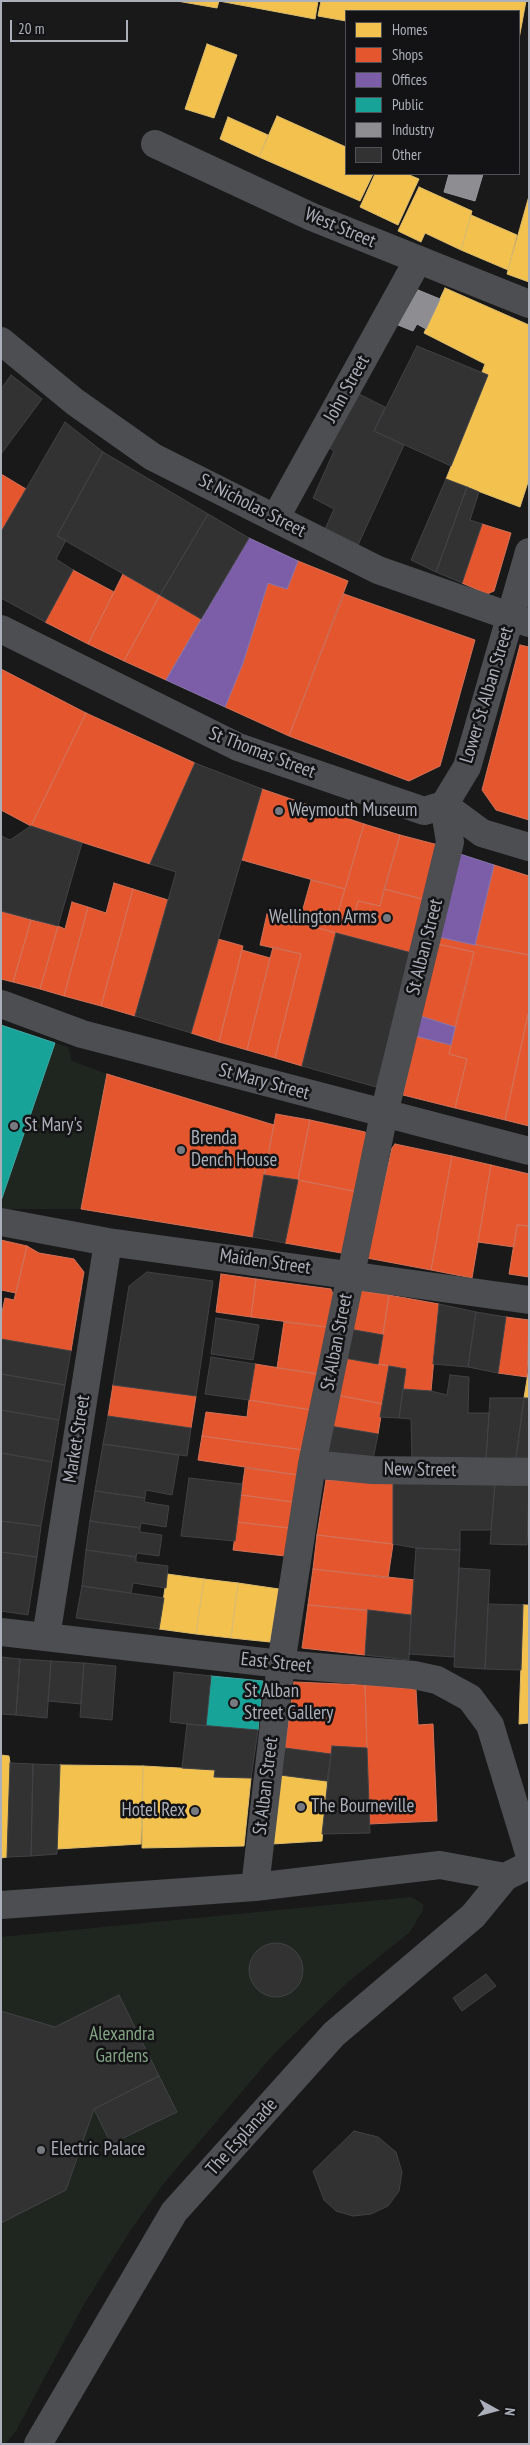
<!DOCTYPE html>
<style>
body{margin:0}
#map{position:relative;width:530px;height:2445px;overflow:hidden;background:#191919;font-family:"PT Sans Narrow",sans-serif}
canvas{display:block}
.frame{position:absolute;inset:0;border:2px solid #abafb9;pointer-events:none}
.legend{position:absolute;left:345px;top:10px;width:175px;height:165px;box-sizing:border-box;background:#131315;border:1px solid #505157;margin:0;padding:6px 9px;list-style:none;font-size:15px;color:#abafb9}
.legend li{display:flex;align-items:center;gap:10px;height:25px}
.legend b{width:25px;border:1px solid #505157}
.north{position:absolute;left:470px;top:2385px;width:50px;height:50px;-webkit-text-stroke:4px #131315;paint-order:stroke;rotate:97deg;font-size:14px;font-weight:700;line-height:20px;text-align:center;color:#abafb9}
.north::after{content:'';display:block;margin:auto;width:18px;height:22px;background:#abafb9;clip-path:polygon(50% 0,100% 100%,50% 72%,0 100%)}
.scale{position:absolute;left:10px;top:20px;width:118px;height:22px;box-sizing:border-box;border:2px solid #abafb9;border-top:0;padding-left:6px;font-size:15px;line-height:18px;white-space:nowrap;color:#abafb9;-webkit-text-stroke:4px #131315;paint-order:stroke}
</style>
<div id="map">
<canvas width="530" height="2445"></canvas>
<div class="frame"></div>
<ul class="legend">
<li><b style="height:14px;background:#f2c14e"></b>Homes</li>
<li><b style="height:14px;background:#e4572e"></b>Shops</li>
<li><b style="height:14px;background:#7b5ea7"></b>Offices</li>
<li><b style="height:14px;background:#17a398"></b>Public</li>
<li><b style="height:14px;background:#8d8d92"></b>Industry</li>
<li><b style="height:14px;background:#323233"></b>Other</li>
</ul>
<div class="north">N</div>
<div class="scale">20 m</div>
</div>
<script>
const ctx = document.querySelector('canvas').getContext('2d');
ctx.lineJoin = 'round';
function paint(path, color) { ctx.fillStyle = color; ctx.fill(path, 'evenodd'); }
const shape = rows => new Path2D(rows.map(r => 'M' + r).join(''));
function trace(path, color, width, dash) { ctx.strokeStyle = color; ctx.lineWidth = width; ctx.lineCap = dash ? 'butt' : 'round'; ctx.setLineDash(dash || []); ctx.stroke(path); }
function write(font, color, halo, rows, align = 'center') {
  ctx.font = font + ' "PT Sans Narrow",sans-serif'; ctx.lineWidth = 5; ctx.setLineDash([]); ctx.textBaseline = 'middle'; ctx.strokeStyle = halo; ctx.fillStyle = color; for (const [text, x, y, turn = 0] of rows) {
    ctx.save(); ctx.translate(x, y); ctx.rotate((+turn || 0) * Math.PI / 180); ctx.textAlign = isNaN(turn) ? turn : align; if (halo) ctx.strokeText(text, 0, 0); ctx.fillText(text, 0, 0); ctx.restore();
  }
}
const green = shape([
 [55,1043,68,1047,72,1061,107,1074,81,1209,1,1209,1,1200],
 [411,1897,423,1904,423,1910,410,1932,348,1982,274,2054,165,2182,130,2231,83,2306,16,2431,5,2444,1,2444,1,1937]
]);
const homes = shape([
 [177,1,318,1,315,19,219,1,217,8,177,1],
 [321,1,526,1,519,39,519,11,346,11,346,21,318,16,321,1],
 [207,44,237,55,214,118,185,109,207,44],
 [277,116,346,147,346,174,373,174,360,201,259,157,277,116],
 [228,117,268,135,259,157,220,139,228,117],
 [375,174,407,174,419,179,398,225,360,207,375,174],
 [419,187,472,211,461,250,425,233,421,242,398,231,419,187],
 [529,196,529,282,507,274,529,196],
 [471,215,517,235,508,270,461,250,471,215],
 [445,288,529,325,529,479,520,507,446,479,488,375,482,372,485,364,424,333,445,288],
 [529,1367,529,1398,524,1398,529,1367],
 [167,1574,204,1579,196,1634,159,1629,167,1574],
 [204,1579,238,1583,231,1638,196,1634,204,1579],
 [238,1583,279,1589,270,1642,231,1638,238,1583],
 [523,1605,529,1605,529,1723,519,1724,523,1605],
 [1,1755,9,1756,10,1763,7,1857,1,1858,1,1755],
 [60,1765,143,1766,141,1844,57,1849,60,1765],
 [143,1766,215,1770,214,1777,251,1778,244,1846,142,1848,143,1766],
 [280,1775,327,1781,322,1841,272,1844,280,1775]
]);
const shops = shape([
 [1,474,26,489,1,532,1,474],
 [482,524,511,533,494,591,487,594,462,583,482,524],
 [298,561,348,581,289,736,225,707,243,663,268,583,287,589,298,561],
 [73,570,114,592,88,644,45,622,73,570],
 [123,574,160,595,124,661,88,644,123,574],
 [344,594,475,640,440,766,409,781,289,736,344,594],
 [160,595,201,619,166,680,124,661,160,595],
 [520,645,529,647,529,820,496,810,482,790,520,645],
 [1,669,86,713,31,826,1,810,1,669],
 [86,713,195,763,150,864,31,826,86,713],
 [262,789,364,824,345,889,242,860,262,789],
 [364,824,400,835,380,906,358,901,353,921,337,916,364,824],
 [400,835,442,846,426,900,384,889,400,835],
 [494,865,529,876,529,955,475,945,494,865],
 [311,880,345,889,337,916,353,921,358,901,380,906,384,889,426,900,412,953,299,923,311,880],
 [114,883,133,889,101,1006,64,996,88,907,106,913,114,883],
 [133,889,168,900,135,1016,101,1006,133,889],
 [72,902,88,907,64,996,40,989,58,926,65,929,72,902],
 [1,911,31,920,13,982,1,979,1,911],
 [267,914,336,933,302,1066,275,1058,301,954,260,945,267,914],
 [31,920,58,926,40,989,13,982,31,920],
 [439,937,529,955,529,1010,505,1120,455,1108,467,1059,449,1054,474,952,437,944,439,937],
 [218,939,243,946,219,1042,191,1033,218,939],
 [437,944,474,952,455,1027,420,1016,437,944],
 [273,947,301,954,275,1058,247,1050,273,947],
 [242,950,270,958,247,1050,219,1042,242,950],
 [529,1010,529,1126,505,1120,529,1010],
 [416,1036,451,1045,449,1054,467,1059,455,1108,403,1095,416,1036],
 [107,1074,274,1125,253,1237,81,1209,107,1074],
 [276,1114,310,1120,298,1180,264,1175,276,1114],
 [310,1120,365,1132,369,1141,358,1192,298,1180,310,1120],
 [395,1144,452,1156,431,1270,367,1258,392,1148,395,1144],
 [452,1156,491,1165,472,1278,431,1270,452,1156],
 [491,1165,529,1174,529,1226,517,1225,514,1247,478,1242,491,1165],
 [298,1180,358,1192,347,1254,285,1243,298,1180],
 [517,1225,529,1226,529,1277,509,1274,517,1225],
 [1,1240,27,1246,16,1293,1,1290,1,1240],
 [27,1246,39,1253,74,1259,84,1272,71,1351,1,1339,1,1317,5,1298,14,1300,27,1246],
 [221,1274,256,1279,251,1317,216,1312,221,1274],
 [256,1279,331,1289,334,1297,327,1327,251,1317,256,1279],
 [356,1290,389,1295,383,1335,349,1329,356,1290],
 [389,1295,439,1304,431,1391,403,1389,406,1369,378,1364,389,1295],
 [506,1317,529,1320,527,1377,498,1373,506,1317],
 [284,1322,327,1327,318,1374,277,1368,284,1322],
 [344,1358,389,1366,383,1404,337,1395,344,1358],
 [255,1364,318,1374,311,1410,249,1400,255,1364],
 [113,1385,196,1396,191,1428,108,1416,113,1385],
 [337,1395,383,1404,378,1434,330,1426,337,1395],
 [249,1400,311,1410,303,1450,202,1436,206,1412,247,1417,249,1400],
 [202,1436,303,1450,298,1475,198,1460,202,1436],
 [245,1468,298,1475,293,1502,241,1495,245,1468],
 [326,1480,393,1483,393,1544,317,1535,326,1480],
 [241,1495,293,1502,289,1528,237,1522,241,1495],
 [237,1522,289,1528,285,1556,233,1550,237,1522],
 [317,1535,393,1544,388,1578,313,1569,317,1535],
 [313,1569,415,1580,411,1615,308,1605,313,1569],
 [308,1605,368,1610,365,1655,302,1648,308,1605],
 [294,1682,365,1685,367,1748,332,1746,331,1754,285,1748,294,1682],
 [365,1685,416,1689,418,1725,433,1724,437,1821,369,1824,365,1685]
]);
const offices = shape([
 [249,538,298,561,287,589,268,583,243,663,225,707,166,680,249,538],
 [460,854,494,865,475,945,439,937,460,854],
 [420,1016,455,1027,451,1045,416,1036,420,1016]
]);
const public = shape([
 [1,1025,55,1043,1,1201,1,1025],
 [211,1676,263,1681,258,1730,206,1726,211,1676]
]);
const industry = shape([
 [449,174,483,174,475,201,444,192,449,174],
 [418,290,440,299,426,329,417,324,413,331,398,325,418,290]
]);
const building = shape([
 [417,346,488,375,451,466,374,431,417,346],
 [11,375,42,399,1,454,1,389,11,375],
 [357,393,385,407,374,431,404,445,358,545,325,529,334,509,313,498,334,451,328,447,357,393],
 [65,422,103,452,57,536,66,540,56,559,73,570,45,622,1,598,1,532,65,422],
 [103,452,208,514,160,595,57,536,103,452],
 [446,479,467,487,436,572,411,560,446,479],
 [467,487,479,492,470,520,482,524,462,583,436,572,467,487],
 [208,514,249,538,201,619,160,595,208,514],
 [195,763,262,789,191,1033,135,1016,176,872,150,864,195,763],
 [31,826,82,843,58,926,1,911,1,836,10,840,31,826],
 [336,933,412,953,376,1087,302,1066,336,933],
 [264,1175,298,1180,285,1243,253,1237,264,1175],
 [147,1272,213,1281,196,1396,113,1385,129,1286,147,1272],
 [439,1304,476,1312,468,1367,433,1364,439,1304],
 [476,1312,506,1317,498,1373,468,1367,476,1312],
 [216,1318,259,1325,253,1360,211,1354,216,1318],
 [349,1329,383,1335,378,1364,344,1358,349,1329],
 [1,1339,71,1351,65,1385,1,1374,1,1339],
 [211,1357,255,1364,249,1400,205,1394,211,1357],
 [389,1366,406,1369,399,1418,380,1417,389,1366],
 [1,1374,65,1385,59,1420,1,1410,1,1374],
 [450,1375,469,1377,468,1413,489,1413,486,1459,412,1458,411,1419,399,1418,403,1389,431,1391,447,1395,450,1375],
 [490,1398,524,1398,516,1458,486,1459,490,1398],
 [524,1398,529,1398,529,1458,516,1458,524,1398],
 [1,1410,59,1420,52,1462,1,1453,1,1410],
 [108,1416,191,1428,187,1456,103,1444,108,1416],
 [330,1426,378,1434,373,1460,333,1455,328,1448,330,1426],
 [103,1444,179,1455,172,1495,146,1490,145,1498,95,1491,103,1444],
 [1,1453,52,1462,41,1526,1,1521,1,1453],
 [189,1478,242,1484,235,1541,181,1536,189,1478],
 [393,1483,495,1484,491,1530,460,1530,460,1550,416,1548,393,1544,393,1483],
 [495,1484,529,1484,527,1545,490,1544,495,1484],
 [95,1491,145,1498,144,1502,169,1506,166,1527,141,1523,140,1528,90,1521,95,1491],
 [1,1521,41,1526,37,1557,1,1552,1,1521],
 [90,1521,140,1528,140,1532,162,1535,159,1556,137,1553,136,1557,86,1550,90,1521],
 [416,1548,460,1550,454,1657,409,1654,416,1548],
 [86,1550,136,1557,136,1562,168,1566,166,1588,133,1583,131,1593,82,1586,86,1550],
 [1,1552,37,1557,28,1615,1,1611,1,1552],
 [459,1568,490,1570,485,1669,454,1667,459,1568],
 [82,1586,164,1598,159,1629,76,1618,82,1586],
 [488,1604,523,1605,521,1670,485,1669,488,1604],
 [368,1610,411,1615,409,1660,365,1655,368,1610],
 [1,1657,20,1659,16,1715,1,1714,1,1657],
 [20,1659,51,1661,47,1718,16,1715,20,1659],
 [51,1661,84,1663,81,1704,48,1701,51,1661],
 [84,1663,116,1666,112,1720,80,1717,84,1663],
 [174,1672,211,1676,206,1726,170,1722,174,1672],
 [187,1724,258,1730,251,1778,214,1777,215,1770,182,1768,187,1724],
 [332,1746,367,1748,370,1833,322,1834,332,1746],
 [285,1748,331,1754,327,1781,280,1775,285,1748],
 [10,1763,33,1764,31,1856,7,1857,10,1763],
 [33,1764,60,1765,57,1854,31,1856,33,1764],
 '249 1970a27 27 0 1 1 54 0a27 27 0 1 1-54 0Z',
 [486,1974,496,1986,462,2011,453,1998,486,1974],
 [119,1995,159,2076,94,2109,66,2190,1,2223,1,2011,55,2027,119,1995],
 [159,2076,177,2112,111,2144,94,2109,159,2076],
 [354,2131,378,2137,396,2152,402,2172,399,2191,388,2206,371,2214,353,2216,336,2211,324,2200,313,2171,354,2131]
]);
const minor = shape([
 [155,144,312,217,529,304],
 [1,341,75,402,153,457,378,570,529,623],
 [276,517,418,260],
 [1,629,238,747,424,811,444,805],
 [444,805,467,767,529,552],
 [444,805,482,833,529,847],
 [1,1004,82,1034,529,1151],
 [1,1222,108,1242,529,1300],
 [312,1464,372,1470,529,1472],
 [1,1632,281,1664,414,1675,437,1680,470,1698,490,1725,529,1853],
 [46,1637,108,1242],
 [255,1887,281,1664,312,1464,384,1114,450,842,444,805],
 [1,1905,255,1887,440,1865,505,1877],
 [38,2444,174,2212,334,2034,473,1916,505,1877,529,1865]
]);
const markers = [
 [279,811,5,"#787a81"],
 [387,918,5,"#787a81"],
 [14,1126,5,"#787a81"],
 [181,1150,5,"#787a81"],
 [234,1703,5,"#787a81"],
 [301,1807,5,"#787a81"],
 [195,1811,5,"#787a81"],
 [41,2150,5,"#787a81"]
];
const streetNames = [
 ["West Street",340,228,23],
 ["John Street",347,389,-61],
 ["St Nicholas Street",252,506,27],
 ["Lower St Alban Street",487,695,-73],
 ["St Thomas Street",262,753,21],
 ["St Alban Street",425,947,-76],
 ["St Mary Street",264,1082,15],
 ["Maiden Street",265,1262,8],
 ["St Alban Street",337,1342,-79],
 ["Market Street",77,1439,-81],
 ["New Street",420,1470,1],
 ["East Street",276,1663,6],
 ["St Alban Street",266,1786,-83],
 ["The Esplanade",242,2137,-48]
];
const poiNames = [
 ["Weymouth Museum",289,811],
 ["Wellington Arms",377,918,"right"],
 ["St Mary's",24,1126],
 ["Brenda",191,1139],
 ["Dench House",191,1161],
 ["St Alban",244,1692],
 ["Street Gallery",244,1714],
 ["The Bourneville",311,1807],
 ["Hotel Rex",185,1811,"right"],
 ["Electric Palace",51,2150]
];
const parkNames = [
 ["Alexandra",122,2035],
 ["Gardens",122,2057]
];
paint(green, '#1f2620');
paint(homes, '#f2c14e');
trace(homes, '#ddbc6e', 1);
paint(shops, '#e4572e');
trace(shops, '#d37158', 1);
paint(offices, '#7b5ea7');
trace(offices, '#8976ac', 1);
paint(public, '#17a398');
trace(public, '#43a7a2', 1);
paint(industry, '#8d8d92');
trace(industry, '#96979e', 1);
paint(building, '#323233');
trace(building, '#414245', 1);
trace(minor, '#4d4e52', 28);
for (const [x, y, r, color] of markers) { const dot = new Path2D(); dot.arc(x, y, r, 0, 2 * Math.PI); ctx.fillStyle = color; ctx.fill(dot); trace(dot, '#131315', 2); }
write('19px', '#abafb9', '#131315', streetNames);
write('19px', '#abafb9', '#131315', poiNames, 'left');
write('19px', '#83a384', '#131315', parkNames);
</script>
